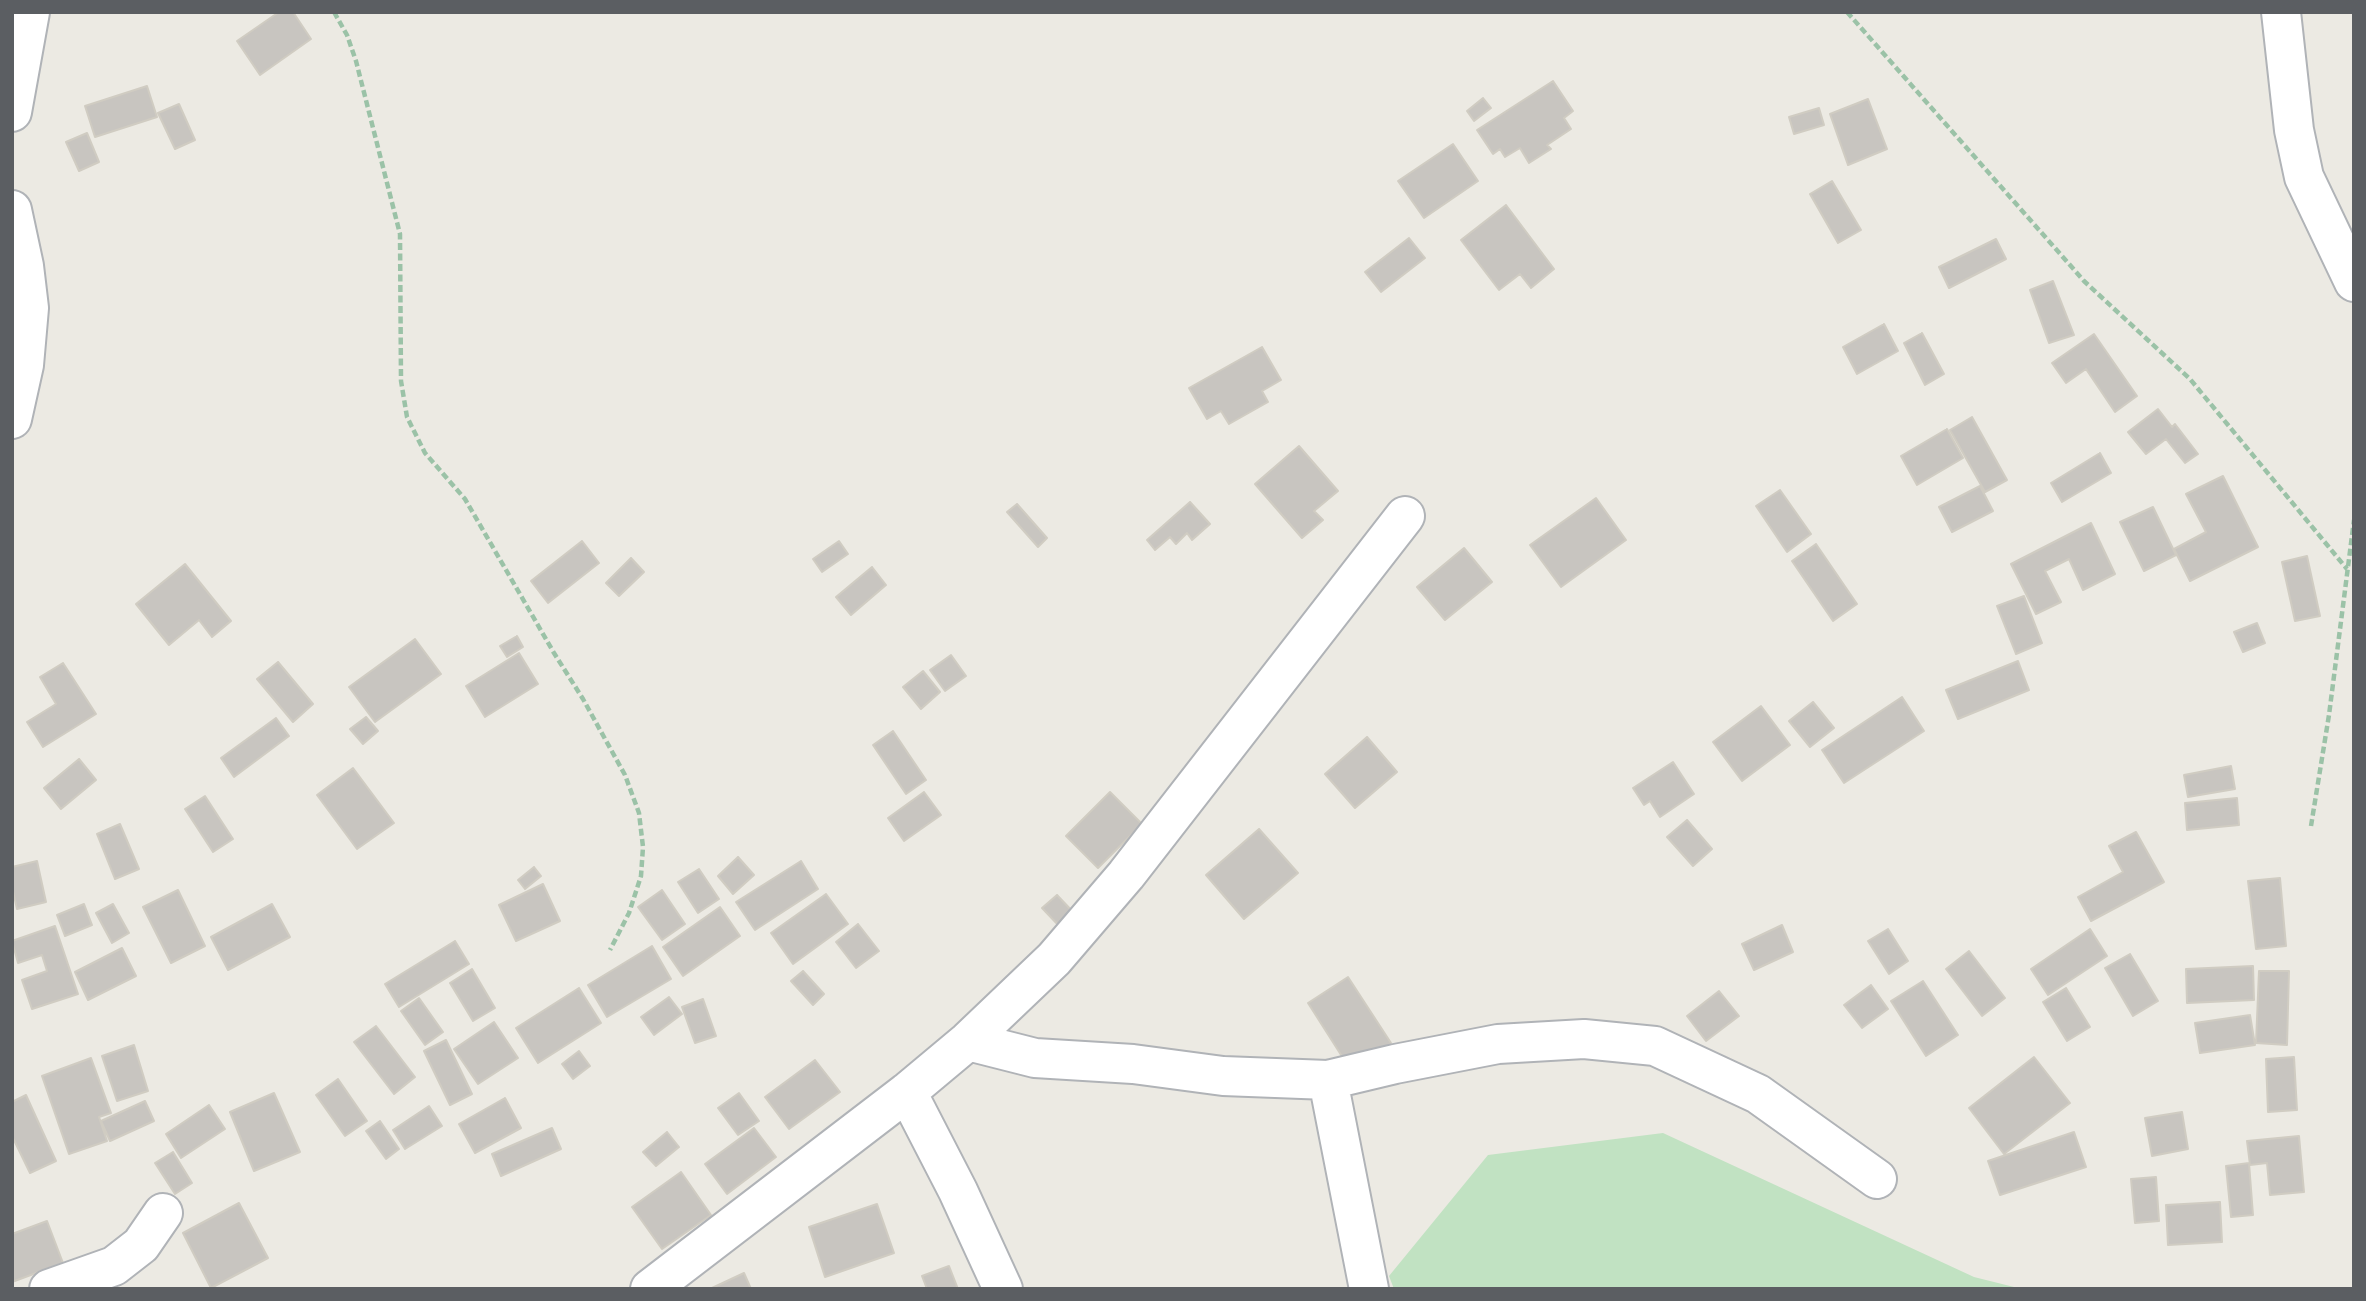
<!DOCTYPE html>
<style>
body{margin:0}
#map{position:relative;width:2366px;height:1301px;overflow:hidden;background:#eceae3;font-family:"Space Grotesk",sans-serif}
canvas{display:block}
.frame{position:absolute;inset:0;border:14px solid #5b5e62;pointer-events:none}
</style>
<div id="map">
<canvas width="2366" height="1301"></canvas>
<div class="frame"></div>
</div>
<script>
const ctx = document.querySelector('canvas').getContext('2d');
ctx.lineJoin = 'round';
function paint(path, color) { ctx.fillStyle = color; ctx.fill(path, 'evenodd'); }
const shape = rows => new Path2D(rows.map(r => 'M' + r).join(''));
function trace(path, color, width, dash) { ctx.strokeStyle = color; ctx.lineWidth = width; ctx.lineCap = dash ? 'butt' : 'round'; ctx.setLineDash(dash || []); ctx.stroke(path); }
const green = shape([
 [1663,1133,1974,1277,2022,1289,1394,1289,1389,1276,1488,1155]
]);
const building = shape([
 [279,12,293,12,311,39,260,75,237,41,279,12],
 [1553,81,1573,111,1564,118,1571,129,1547,145,1551,149,1529,163,1520,148,1505,157,1500,149,1493,154,1477,130,1553,81],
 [147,86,157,117,95,137,85,106,147,86],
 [1483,98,1491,108,1474,121,1467,111,1483,98],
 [1868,99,1887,149,1848,165,1830,114,1868,99],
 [179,104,195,140,175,149,158,113,179,104],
 [1819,108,1824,125,1794,134,1789,117,1819,108],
 [87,133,99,162,79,171,66,142,87,133],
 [1453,144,1478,181,1424,218,1398,181,1453,144],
 [1832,181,1861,230,1838,243,1810,194,1832,181],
 [1506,205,1554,269,1531,288,1520,274,1499,290,1461,240,1506,205],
 [1409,238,1425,258,1381,292,1365,272,1409,238],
 [1996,239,2006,259,1949,288,1939,267,1996,239],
 [2053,281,2074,335,2049,343,2030,290,2053,281],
 [1884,324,1898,351,1857,374,1843,347,1884,324],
 [1922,333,1944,374,1925,385,1904,343,1922,333],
 [2094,334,2137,396,2115,412,2086,369,2066,383,2052,363,2094,334],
 [1262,347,1281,380,1262,391,1268,402,1229,424,1221,411,1207,419,1189,388,1262,347],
 [2158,409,2172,427,2175,424,2198,454,2185,463,2166,439,2146,454,2128,432,2158,409],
 [1972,417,2007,480,1985,492,1950,430,1972,417],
 [1947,429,1963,458,1917,485,1901,456,1947,429],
 [1299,446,1338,491,1314,511,1323,520,1302,538,1255,484,1299,446],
 [2100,453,2111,473,2062,502,2051,483,2100,453],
 [2223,476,2258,547,2190,581,2174,549,2206,532,2186,494,2223,476],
 [1980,486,1993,511,1952,532,1939,507,1980,486],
 [1780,490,1811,534,1787,552,1756,506,1780,490],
 [1596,498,1626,540,1561,587,1530,545,1596,498],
 [1190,502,1210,524,1192,540,1187,533,1176,544,1170,537,1155,550,1147,540,1190,502],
 [1017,504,1047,538,1038,547,1007,512,1017,504],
 [2153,507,2176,555,2144,571,2120,522,2153,507],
 [2091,523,2115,574,2083,590,2069,559,2045,571,2061,602,2036,614,2011,564,2091,523],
 [582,541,599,563,548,603,531,581,582,541],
 [839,541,848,554,822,572,813,559,839,541],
 [1816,544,1857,604,1833,621,1792,561,1816,544],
 [1464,548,1492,582,1445,620,1417,587,1464,548],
 [2307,556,2320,616,2295,621,2282,562,2307,556],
 [631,558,644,572,619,596,606,583,631,558],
 [185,564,231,621,212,637,199,620,169,645,136,604,185,564],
 [872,567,886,585,851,615,836,597,872,567],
 [2024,596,2042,643,2016,654,1997,606,2024,596],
 [2257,623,2265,643,2243,652,2234,632,2257,623],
 [517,636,523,647,507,657,500,646,517,636],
 [415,639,441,674,375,722,349,687,415,639],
 [519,653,538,684,485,717,466,686,519,653],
 [951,655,966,676,945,691,930,670,951,655],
 [2018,661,2029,690,1958,719,1946,690,2018,661],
 [278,662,313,704,293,722,257,679,278,662],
 [63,663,96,714,43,747,27,722,56,704,40,677,63,663],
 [923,671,940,692,921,709,903,687,923,671],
 [1902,697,1924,731,1844,783,1822,750,1902,697],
 [1813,702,1834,728,1810,747,1789,721,1813,702],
 [1761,706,1790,745,1742,781,1713,742,1761,706],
 [366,717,378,731,363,744,350,729,366,717],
 [276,718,289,736,234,777,221,758,276,718],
 [893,731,926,780,906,794,873,745,893,731],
 [1367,737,1397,772,1355,808,1325,774,1367,737],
 [79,759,96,780,61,809,44,788,79,759],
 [1673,762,1694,794,1660,817,1650,801,1644,805,1633,788,1673,762],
 [2231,766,2235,789,2188,797,2184,775,2231,766],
 [353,768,394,823,357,849,317,795,353,768],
 [924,792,941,815,904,841,888,818,924,792],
 [1110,792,1142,824,1098,868,1066,836,1110,792],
 [205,796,233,839,213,852,185,809,205,796],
 [2237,798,2239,825,2187,830,2185,803,2237,798],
 [1687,820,1712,849,1693,866,1667,837,1687,820],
 [120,824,139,869,115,879,97,834,120,824],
 [1259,829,1298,873,1244,919,1206,875,1259,829],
 [2136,832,2164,882,2091,921,2078,897,2123,872,2109,846,2136,832],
 [738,857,754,875,733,894,718,876,738,857],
 [37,861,46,902,17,909,12,887,12,867,37,861],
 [801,861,818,889,755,930,736,902,801,861],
 [534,867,541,876,525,889,518,880,534,867],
 [699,869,719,899,698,913,678,882,699,869],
 [2280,878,2286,946,2256,949,2248,881,2280,878],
 [543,884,560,921,516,941,499,905,543,884],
 [178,890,205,946,171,963,143,907,178,890],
 [662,890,685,924,662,940,638,907,662,890],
 [826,894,848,924,793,964,771,933,826,894],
 [1057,895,1075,914,1061,928,1042,908,1057,895],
 [84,904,92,925,65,936,57,915,84,904],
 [113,904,129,933,112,943,96,913,113,904],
 [272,904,290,937,228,970,211,937,272,904],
 [720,907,740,936,683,976,663,947,720,907],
 [858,924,879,951,856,968,836,942,858,924],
 [1782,925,1793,952,1754,970,1742,944,1782,925],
 [55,926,78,994,32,1009,22,980,47,971,42,955,18,963,12,941,55,926],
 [1888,929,1908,961,1889,974,1868,941,1888,929],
 [2090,929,2107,956,2048,995,2031,969,2090,929],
 [455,941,469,964,399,1007,385,984,455,941],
 [652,946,671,979,607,1017,588,985,652,946],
 [122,948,136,976,88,1000,75,972,122,948],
 [1969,951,2005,998,1982,1016,1946,969,1969,951],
 [2130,954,2158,1001,2133,1016,2105,968,2130,954],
 [2253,966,2254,1000,2187,1003,2186,969,2253,966],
 [472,969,495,1008,473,1021,450,983,472,969],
 [803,971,824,994,813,1005,791,981,803,971],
 [2259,971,2289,971,2287,1045,2256,1043,2259,971],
 [1348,977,1391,1043,1350,1069,1308,1003,1348,977],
 [1923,981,1958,1035,1926,1056,1891,1001,1923,981],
 [1871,985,1888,1009,1862,1028,1844,1005,1871,985],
 [579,988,601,1023,538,1063,516,1028,579,988],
 [2066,988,2090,1027,2067,1041,2043,1002,2066,988],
 [1719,991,1739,1016,1706,1041,1687,1016,1719,991],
 [669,997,682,1014,654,1035,641,1017,669,997],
 [419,998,443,1032,425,1045,401,1011,419,998],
 [703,999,716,1036,695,1043,682,1007,703,999],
 [2250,1015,2255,1045,2200,1053,2195,1023,2250,1015],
 [494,1022,518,1058,478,1084,454,1049,494,1022],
 [376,1026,415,1077,394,1094,354,1042,376,1026],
 [446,1040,472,1094,450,1105,424,1051,446,1040],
 [134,1045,148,1091,117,1101,102,1056,134,1045],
 [579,1051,590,1066,573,1079,562,1064,579,1051],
 [2034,1057,2070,1103,2004,1154,1969,1108,2034,1057],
 [2294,1057,2297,1110,2268,1112,2266,1059,2294,1057],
 [91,1058,111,1113,99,1117,107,1141,69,1154,42,1076,91,1058],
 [815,1060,840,1092,789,1129,765,1097,815,1060],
 [338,1079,367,1121,345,1136,316,1095,338,1079],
 [274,1093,300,1152,254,1171,230,1112,274,1093],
 [739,1093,759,1121,738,1135,718,1108,739,1093],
 [26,1095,56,1161,30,1173,12,1136,12,1102,26,1095],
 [505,1098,521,1128,475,1153,459,1124,505,1098],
 [145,1101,154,1121,110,1141,101,1121,145,1101],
 [209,1105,225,1129,181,1158,166,1134,209,1105],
 [429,1106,442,1126,405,1149,393,1130,429,1106],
 [2182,1112,2188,1149,2152,1156,2145,1118,2182,1112],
 [380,1121,399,1149,386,1159,366,1131,380,1121],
 [552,1128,561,1149,501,1176,492,1154,552,1128],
 [754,1128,776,1157,727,1194,705,1164,754,1128],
 [667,1132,679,1147,656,1166,643,1152,667,1132],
 [2074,1132,2086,1167,2000,1195,1988,1161,2074,1132],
 [2299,1136,2304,1192,2270,1195,2267,1163,2250,1165,2247,1141,2299,1136],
 [173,1152,192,1183,175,1194,155,1163,173,1152],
 [2249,1163,2253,1215,2231,1217,2226,1166,2249,1163],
 [681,1172,711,1215,662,1249,632,1207,681,1172],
 [2156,1177,2159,1221,2135,1223,2131,1179,2156,1177],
 [2220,1202,2222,1242,2168,1245,2166,1205,2220,1202],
 [239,1203,268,1258,211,1288,183,1233,239,1203],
 [877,1204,894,1253,825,1277,809,1227,877,1204],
 [47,1221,63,1263,12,1282,12,1234,47,1221],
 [949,1266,958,1289,927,1289,922,1276,949,1266],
 [744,1273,751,1289,713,1289,712,1288,744,1273]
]);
const path = shape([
 [334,12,347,35,356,61,400,234,401,381,407,417,425,453,465,499,554,653,583,699,625,775,639,813,643,847,641,876,629,913,610,950],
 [1847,12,2084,281,2190,379,2347,569],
 [2311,826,2329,715,2354,520]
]);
const minor = shape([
 [2281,12,2294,130,2304,177,2354,282],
 [12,112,30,12],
 [12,210,24,266,29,308,24,365,12,419],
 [968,1041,1035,1058,1133,1064,1223,1076,1328,1080,1395,1064,1498,1044,1584,1039,1655,1046,1758,1094,1877,1179],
 [1328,1080,1369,1289],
 [907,1092,958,1191,1003,1289],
 [49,1289,114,1266,141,1245,163,1213],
 [650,1289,907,1092,968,1041,1054,959,1126,875,1405,516]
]);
paint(green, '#c1e2c2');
paint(building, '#c8c5c0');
trace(building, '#d0ccc2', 2);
trace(minor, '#b0b3b7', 42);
trace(path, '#9bc2a7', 4.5, [7, 3.5]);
trace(minor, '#fff', 38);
</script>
